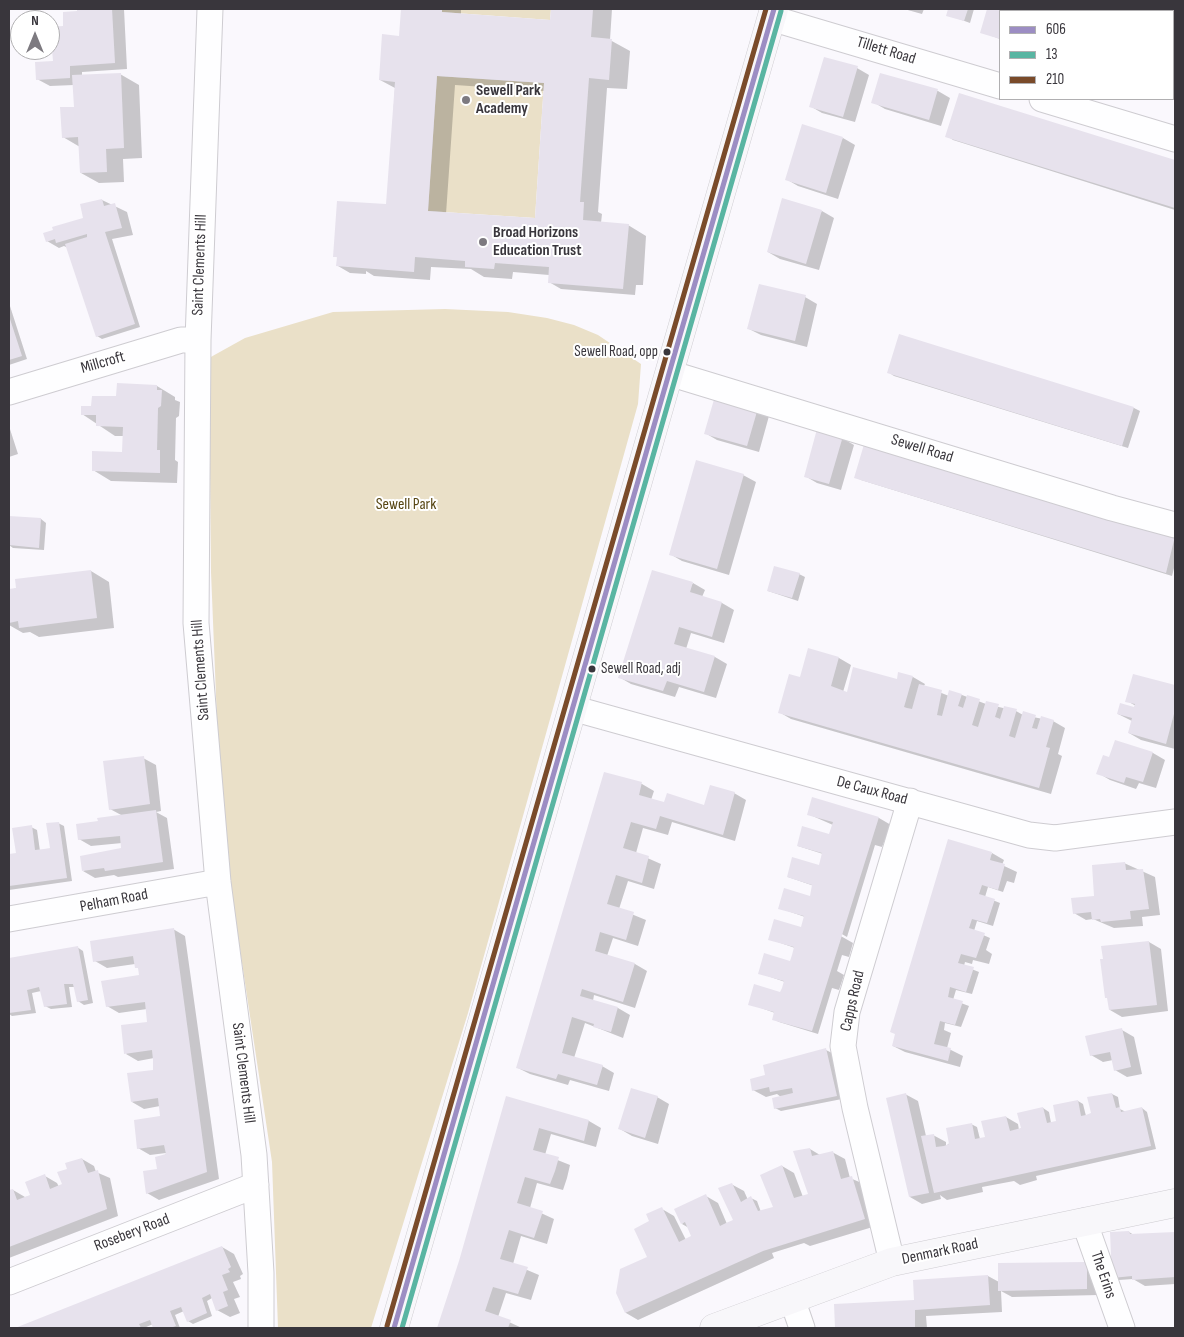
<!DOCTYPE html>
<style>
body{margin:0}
#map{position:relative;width:1184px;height:1337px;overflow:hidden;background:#faf8fd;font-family:"Sofia Sans Condensed",sans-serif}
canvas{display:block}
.frame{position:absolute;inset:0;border:10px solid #39363c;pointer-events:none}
.legend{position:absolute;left:999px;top:10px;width:175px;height:90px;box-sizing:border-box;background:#fff;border:1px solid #b0afb1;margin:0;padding:6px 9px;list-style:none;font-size:15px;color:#39363c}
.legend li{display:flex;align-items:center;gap:10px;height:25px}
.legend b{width:25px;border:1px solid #b0afb1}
.north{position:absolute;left:10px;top:10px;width:50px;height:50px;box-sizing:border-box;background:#fff;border:1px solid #b0afb1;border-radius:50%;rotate:0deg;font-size:14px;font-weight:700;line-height:20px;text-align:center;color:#39363c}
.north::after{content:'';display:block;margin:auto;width:18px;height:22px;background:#7d7a80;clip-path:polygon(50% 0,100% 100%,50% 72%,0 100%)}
</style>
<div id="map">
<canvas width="1184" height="1337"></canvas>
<div class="frame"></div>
<ul class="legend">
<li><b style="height:6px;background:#9c8dc3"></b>606</li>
<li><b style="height:6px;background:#59b5a2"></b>13</li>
<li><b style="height:6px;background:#7a4b2a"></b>210</li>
</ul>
<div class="north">N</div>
</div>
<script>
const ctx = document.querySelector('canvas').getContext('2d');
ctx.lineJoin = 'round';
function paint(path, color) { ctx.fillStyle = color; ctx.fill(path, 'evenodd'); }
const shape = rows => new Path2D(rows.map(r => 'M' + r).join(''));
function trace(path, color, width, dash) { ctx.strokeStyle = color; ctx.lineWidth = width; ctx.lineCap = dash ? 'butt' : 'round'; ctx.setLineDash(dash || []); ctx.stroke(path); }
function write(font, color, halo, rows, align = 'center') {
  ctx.font = font + ' "Sofia Sans Condensed",sans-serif'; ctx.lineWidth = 4; ctx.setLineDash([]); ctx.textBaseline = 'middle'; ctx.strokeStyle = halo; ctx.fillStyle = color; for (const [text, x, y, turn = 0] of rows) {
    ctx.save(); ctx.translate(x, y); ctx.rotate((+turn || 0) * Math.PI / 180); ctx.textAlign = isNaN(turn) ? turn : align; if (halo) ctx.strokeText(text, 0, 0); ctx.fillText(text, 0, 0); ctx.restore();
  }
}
const green = shape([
 [442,9,551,9,550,20,442,12],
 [437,76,544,83,535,218,428,211],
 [445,309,508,312,547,318,574,325,598,335,641,364,638,404,468,1013,371,1328,278,1328,272,1162,228,870,219,770,211,572,209,358,245,338,333,312]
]);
const shadow = shape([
 [78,9,124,9,127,69,82,72,82,76,120,74,139,85,142,158,123,159,124,182,99,183,81,173,80,147,63,137,75,108,74,85,50,86,37,79,54,62,65,27,78,12],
 [402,9,461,9,461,15,551,21,552,9,612,9,610,40,630,51,627,89,607,88,598,212,602,214,601,223,628,225,646,236,643,285,636,285,635,295,561,289,549,282,549,275,513,272,512,279,484,277,471,269,431,267,430,280,374,276,366,271,366,274,350,273,338,266,338,258,335,256,387,206,395,88,380,80,400,37],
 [455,85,544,91,536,220,446,214],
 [904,9,924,9,922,14],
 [949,9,974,9,970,23,948,15],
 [988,9,1047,9,1056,11,1000,11,1000,39,981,32],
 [1173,47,1175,47,1175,91,1173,90],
 [857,68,869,75,855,122,822,113,810,106],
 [881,74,938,91,950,98,941,126,885,109,873,102],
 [960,94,1175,161,1175,210,953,140,947,136],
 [843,138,855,145,838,199,798,186,786,179],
 [102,200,127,212,133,235,112,239,140,327,102,339,97,336,68,248,64,246,59,248,47,241,85,219],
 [822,211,834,218,819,270,780,259,768,252],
 [805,297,817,304,807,347,761,335,749,329],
 [9,303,27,359,9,365],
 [900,335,1134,408,1140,411,1128,448,894,376,888,372],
 [118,385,157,386,175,397,175,400,180,402,179,416,176,418,175,460,178,462,177,483,111,481,93,470,123,453,124,436,115,436,82,414,118,397],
 [716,398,769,416,759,452,717,440,705,433],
 [9,426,18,454,9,457],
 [842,438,854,445,841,490,817,483,805,476],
 [866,443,1175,537,1175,564,1172,576,861,480,855,477],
 [743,475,756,482,729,575,682,561,670,554],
 [10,517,41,519,46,523,44,550,13,548,9,545],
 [91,571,109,582,114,628,39,637,30,632,23,633,9,625,9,590],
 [799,574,805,577,798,601,768,591],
 [693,583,705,590,702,597,722,603,734,610,724,643,691,633,686,649,715,657,727,664,716,698,679,687,675,697,631,684,619,677],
 [809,649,839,658,851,665,843,692,847,694,913,677,925,684,924,686,949,696,962,695,986,704,1016,711,1023,715,1053,721,1065,728,1058,754,1062,756,1051,794,791,719,779,712,800,679],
 [1134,675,1175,686,1175,749,1141,740,1129,733,1132,721,1118,714,1136,706,1127,701],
 [1115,742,1153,753,1165,760,1156,788,1139,783,1136,789,1110,780,1098,773,1110,759],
 [143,758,156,765,161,811,156,812,167,818,174,869,118,877,114,875,95,878,83,871,122,849,122,843,91,846,79,839,99,822,123,816,110,809],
 [605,773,642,784,654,791,651,800,665,803,705,807,734,793,746,800,735,841,672,822,668,835,643,828,636,853,661,864,654,889,628,881,619,909,646,920,638,946,613,938,607,956,635,964,647,971,635,1008,594,995,593,1001,618,1008,630,1015,623,1038,585,1023,574,1058,602,1066,614,1073,609,1091,570,1080,568,1085,530,1074,518,1068],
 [808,814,879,818,891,825,882,847,875,845,847,937,840,933,839,935,853,943,849,957,842,955,837,971,844,975,839,990,832,988,818,1034,779,1022,773,1019,775,1013,750,1004,781,993,785,982,759,973,791,962,795,948,769,939,801,929,805,917,779,908,811,897,814,886,788,877,820,866,823,854,798,846,830,835,833,825],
 [58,823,64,826,72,881,9,890,9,856,17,855,31,827,37,830,40,851,51,849],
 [992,853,1004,860,1002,865,1017,872,1014,883,1007,881,1003,892,988,887,985,897,1000,903,993,926,977,921,974,931,990,938,986,950,992,954,989,964,973,960,972,964,965,962,964,966,979,972,972,994,956,990,953,1000,969,1006,961,1027,945,1023,944,1030,951,1033,947,1048,963,1056,960,1067,905,1052,893,1046],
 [1124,863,1155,877,1160,915,1142,917,1143,926,1114,928,1093,919,1086,920,1074,913,1095,897],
 [173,929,185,936,219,1179,159,1200,147,1193,166,1153,150,1155,138,1148,161,1117,160,1106,144,1109,132,1102,154,1071,154,1058,138,1061,126,1054,148,1023,147,1009,119,1013,107,1006,141,976,139,969,135,964,107,968,95,961],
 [1149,942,1161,949,1168,1011,1122,1017,1110,1010,1109,999,1106,997],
 [77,947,83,951,93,1003,84,1005,78,1001,75,987,69,987,72,1007,51,1009,45,1006,41,991,32,993,36,1013,12,1016,9,1014,9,959],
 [1122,1030,1134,1037,1142,1074,1127,1077,1115,1070,1113,1060,1103,1062,1091,1055],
 [826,1050,832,1053,842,1099,781,1111,775,1108,781,1097,777,1094,766,1097,753,1090,769,1076],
 [905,1094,918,1101,926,1136,933,1135,946,1142,946,1146,971,1124,977,1127,980,1139,986,1138,1006,1117,1018,1124,1019,1130,1043,1108,1049,1112,1051,1123,1058,1122,1078,1101,1083,1104,1086,1116,1092,1114,1112,1094,1118,1097,1120,1109,1126,1112,1142,1108,1147,1112,1156,1149,1036,1176,1037,1180,1020,1185,1014,1181,982,1187,983,1192,947,1200,940,1195,941,1199,922,1204,910,1197],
 [657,1097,669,1104,658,1144,632,1136,620,1129],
 [507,1098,589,1121,601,1128,596,1147,551,1134,545,1155,570,1165,567,1178,563,1190,537,1183,530,1208,554,1219,547,1244,521,1236,513,1264,539,1275,531,1300,506,1293,498,1317,522,1328,438,1328,460,1261],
 [810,1149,820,1155,832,1152,845,1159,850,1178,864,1184,876,1226,810,1246,804,1243,772,1253,774,1258,638,1320,626,1313,617,1293,649,1258,651,1222,662,1209,674,1216,686,1240,693,1236,689,1228,682,1224,706,1196,718,1203,727,1224,734,1220,731,1184,744,1191,748,1200,751,1198,757,1201,761,1212,775,1208,782,1166,794,1173,803,1197,809,1195],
 [82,1159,94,1166,96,1172,110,1178,118,1216,9,1258,9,1191,13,1190,25,1197,32,1196,45,1176,57,1183,59,1187,64,1185,69,1170],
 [1129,1232,1134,1235,1175,1233,1175,1284,1145,1286,1133,1279,1119,1280,1113,1277],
 [222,1247,234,1254,243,1274,240,1276,241,1279,233,1282,240,1297,234,1299,240,1313,230,1317,217,1310,212,1298,207,1301,212,1316,193,1324,188,1321,184,1311,175,1315,180,1328,155,1328,153,1324,144,1328,18,1328],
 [1086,1263,1099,1295,1012,1297,1001,1291,1002,1312,926,1316,927,1328,836,1328,835,1305,915,1301,988,1276,999,1282]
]);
const building = shape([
 [77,9,112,9,115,63,70,66,70,78,36,80,35,62,53,61,50,27,63,26,63,12,77,11],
 [401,9,442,9,442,12,550,20,551,9,593,9,591,37,612,39,609,80,589,78,580,202,584,202,583,220,629,224,623,289,548,283,549,267,495,263,494,269,465,267,465,261,415,257,414,272,336,266,337,257,333,257,337,201,386,204,395,82,379,80,382,34,399,36],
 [437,76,544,83,535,218,428,211],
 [948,9,968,9,964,21,946,16],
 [987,9,1052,9,1059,11,1000,11,1000,39,980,33],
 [1173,45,1175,46,1173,91],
 [824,57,858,66,843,117,809,107],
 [121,73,124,148,106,149,107,172,80,173,78,137,62,138,60,107,74,107,72,75],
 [880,73,938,89,929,120,871,103],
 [959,93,1175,160,1175,208,945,137],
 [802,124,843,137,826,193,785,180],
 [782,198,822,210,806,264,767,252],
 [102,199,104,206,115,203,122,228,105,232,135,324,96,337,65,244,87,237,87,234,56,243,55,239,46,242,43,233,53,230,52,227,83,218,80,204],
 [759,284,806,295,795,341,747,329],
 [9,316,22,356,9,360],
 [899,334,1134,407,1122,446,887,373],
 [117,383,157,385,157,390,162,390,161,406,158,408,157,450,160,450,160,473,92,471,92,451,122,452,123,427,96,426,96,415,81,415,81,406,91,406,92,396,116,396],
 [715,396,758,408,747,446,704,434],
 [817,429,843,436,829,484,804,477],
 [865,441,1175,536,1166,573,854,478],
 [696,460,744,474,717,569,669,555],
 [9,516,41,518,39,548,9,545],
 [774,566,800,573,792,598,767,591],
 [91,570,97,618,19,628,18,621,9,623,9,589,16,588,15,579],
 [652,570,693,582,690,592,722,602,712,637,679,627,674,644,715,656,704,692,667,681,663,691,618,678],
 [808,648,839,657,831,686,847,692,853,667,897,679,898,672,913,676,904,707,907,708,912,709,919,684,942,690,937,715,942,716,949,690,962,694,958,706,961,707,963,708,967,695,980,699,972,725,978,727,986,701,999,704,995,717,998,718,1000,719,1004,706,1017,709,1009,736,1015,738,1023,711,1036,715,1032,728,1037,729,1041,716,1054,720,1046,747,1050,748,1039,788,778,713,789,674,800,677],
 [1133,674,1175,685,1175,710,1166,744,1128,733,1132,718,1117,714,1120,703,1134,707,1135,704,1125,702],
 [1115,740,1153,752,1143,782,1126,777,1124,783,1096,774,1103,755,1109,757],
 [144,756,150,804,109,810,103,761],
 [604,772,642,782,639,795,664,802,667,793,704,805,710,785,735,792,723,835,660,816,656,829,631,822,623,848,649,856,642,883,616,875,607,904,634,912,626,940,600,932,595,951,635,963,623,1002,582,989,580,996,618,1007,611,1032,593,1027,594,1024,572,1017,562,1053,603,1065,597,1085,558,1074,556,1079,516,1068],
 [812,797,879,817,812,1031,772,1020,774,1012,748,1005,754,984,780,992,782,988,784,981,758,974,764,953,790,961,792,955,794,947,768,940,774,919,801,927,804,916,778,909,784,888,810,896,812,885,787,877,792,857,819,865,822,853,797,846,802,826,829,834,833,822,807,815],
 [156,810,163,862,105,871,104,868,82,871,80,856,121,848,120,836,78,840,76,824,98,821,97,818],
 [59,822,67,878,9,886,9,854,16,853,12,828,32,825,35,850,44,849,50,848,46,823],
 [948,839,992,852,990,860,1005,864,998,890,982,885,979,894,995,899,987,923,972,919,969,928,985,933,976,958,961,954,958,963,974,967,966,992,950,987,948,997,963,1001,955,1025,940,1021,934,1044,951,1048,948,1061,892,1046,895,1034,890,1032],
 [1125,862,1126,870,1143,869,1149,909,1130,911,1131,919,1101,922,1100,919,1092,920,1091,912,1073,914,1071,898,1094,896,1092,865],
 [174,928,207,1172,146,1194,143,1171,157,1169,155,1157,166,1154,164,1145,137,1149,134,1120,160,1116,158,1098,131,1102,127,1073,153,1070,153,1060,152,1050,124,1054,121,1025,147,1022,145,1002,106,1007,101,981,139,975,138,968,135,968,133,956,93,962,90,941],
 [1149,941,1157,1005,1109,1010,1107,998,1105,998,1100,959,1103,959,1101,946],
 [78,946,88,1000,77,1002,73,984,64,984,67,1004,44,1007,39,987,27,990,31,1010,9,1013,9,958],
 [1122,1028,1131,1067,1114,1071,1110,1052,1090,1056,1085,1036],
 [826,1048,837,1096,774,1109,772,1098,793,1093,792,1088,770,1092,769,1087,752,1091,750,1079,765,1075,763,1065],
 [631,1088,658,1096,645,1138,618,1129],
 [906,1093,929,1193,909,1197,886,1098],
 [1112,1093,1116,1108,1120,1107,1121,1112,1142,1107,1151,1146,934,1193,921,1136,934,1134,936,1147,944,1146,949,1144,946,1128,972,1123,975,1139,985,1137,981,1121,1006,1116,1010,1131,1021,1128,1017,1113,1043,1107,1047,1123,1056,1121,1053,1105,1078,1100,1081,1116,1086,1115,1091,1113,1087,1097],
 [506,1096,589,1120,584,1141,539,1128,533,1150,559,1157,555,1171,550,1184,525,1177,517,1203,543,1211,534,1238,509,1230,500,1259,528,1267,518,1294,493,1287,485,1311,511,1320,508,1328,437,1328,459,1261],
 [810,1148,812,1156,833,1151,841,1179,852,1176,865,1219,763,1251,625,1313,616,1293,620,1269,647,1257,634,1229,649,1221,646,1214,662,1207,679,1242,691,1236,685,1222,681,1224,674,1209,706,1194,720,1226,726,1223,733,1220,718,1188,732,1183,741,1202,751,1196,758,1211,773,1207,760,1175,782,1165,794,1198,808,1194,793,1151],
 [82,1158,88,1173,98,1170,107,1209,9,1247,9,1190,13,1189,17,1200,30,1195,25,1182,45,1174,50,1189,62,1184,57,1172,67,1169,65,1163],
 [1129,1231,1130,1234,1175,1232,1175,1277,1132,1280,1132,1276,1112,1278,1110,1232],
 [222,1246,231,1267,228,1269,230,1272,222,1275,228,1290,223,1292,228,1306,216,1311,210,1294,202,1298,207,1313,187,1322,181,1307,170,1311,176,1326,170,1328,153,1328,150,1320,139,1324,141,1328,15,1328],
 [1087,1262,1087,1289,998,1291,998,1263],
 [988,1275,990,1305,915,1310,915,1328,835,1328,834,1304,914,1300,913,1280]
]);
const street = shape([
 [210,9,198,340,196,623,218,882,254,1155,261,1273,261,1328],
 [771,18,1000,86],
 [1042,99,1175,139],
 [669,373,1112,508,1175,525],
 [9,392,181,340,198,340],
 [572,708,1029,835,1055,838,1175,822],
 [9,919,218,882],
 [1084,1221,1122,1328],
 [892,1262,855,1108,843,1046,847,1012,910,801],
 [9,1282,256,1185],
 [792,1299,802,1328]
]);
const secondary = shape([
 [394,1328,774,9],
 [714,1328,892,1262,1175,1203]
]);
const bus1 = shape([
 [394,1328,774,9]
]);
const bus2 = shape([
 [402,1328,781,11]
]);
const bus3 = shape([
 [387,1326,766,9]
]);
const markers = [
 [466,100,5,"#7d7a80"],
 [483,242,5,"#7d7a80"],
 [667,352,4.5,"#39363c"],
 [592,669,4.5,"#39363c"]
];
const busNames = [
 ["Sewell Road, opp",658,352],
 ["Sewell Road, adj",601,669,"left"]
];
const streetNames = [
 ["Tillett Road",886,51,17],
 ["Saint Clements Hill",200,265,-88],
 ["Millcroft",103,363,-16],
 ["Sewell Road",922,449,17],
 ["Saint Clements Hill",201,670,-94],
 ["De Caux Road",872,791,15],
 ["Pelham Road",114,901,-11],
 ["Capps Road",853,1001,-77],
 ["Saint Clements Hill",243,1073,83],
 ["Rosebery Road",132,1233,-21],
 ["Denmark Road",940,1252,-12],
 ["The Erins",1103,1275,71]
];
const poiNames = [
 ["Sewell Park",476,91],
 ["Academy",476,109],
 ["Broad Horizons",493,233],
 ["Education Trust",493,251]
];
const parkNames = [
 ["Sewell Park",406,505]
];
paint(green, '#eae0c8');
paint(shadow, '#0003');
paint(building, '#e7e2ed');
trace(street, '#ceccd1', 27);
trace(secondary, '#ceccd1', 29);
trace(street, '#fefeff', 25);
trace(secondary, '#f8f7fa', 28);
trace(bus1, '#9c8dc3', 5);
trace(bus2, '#59b5a2', 5);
trace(bus3, '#7a4b2a', 5);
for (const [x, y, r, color] of markers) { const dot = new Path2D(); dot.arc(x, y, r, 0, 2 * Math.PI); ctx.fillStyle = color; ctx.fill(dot); trace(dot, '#fff', 2); }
write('15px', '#39363c', '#fff', busNames, 'right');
write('16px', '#39363c', '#fff', streetNames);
write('bold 16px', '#39363c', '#fff', poiNames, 'left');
write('16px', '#574613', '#fff', parkNames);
</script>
